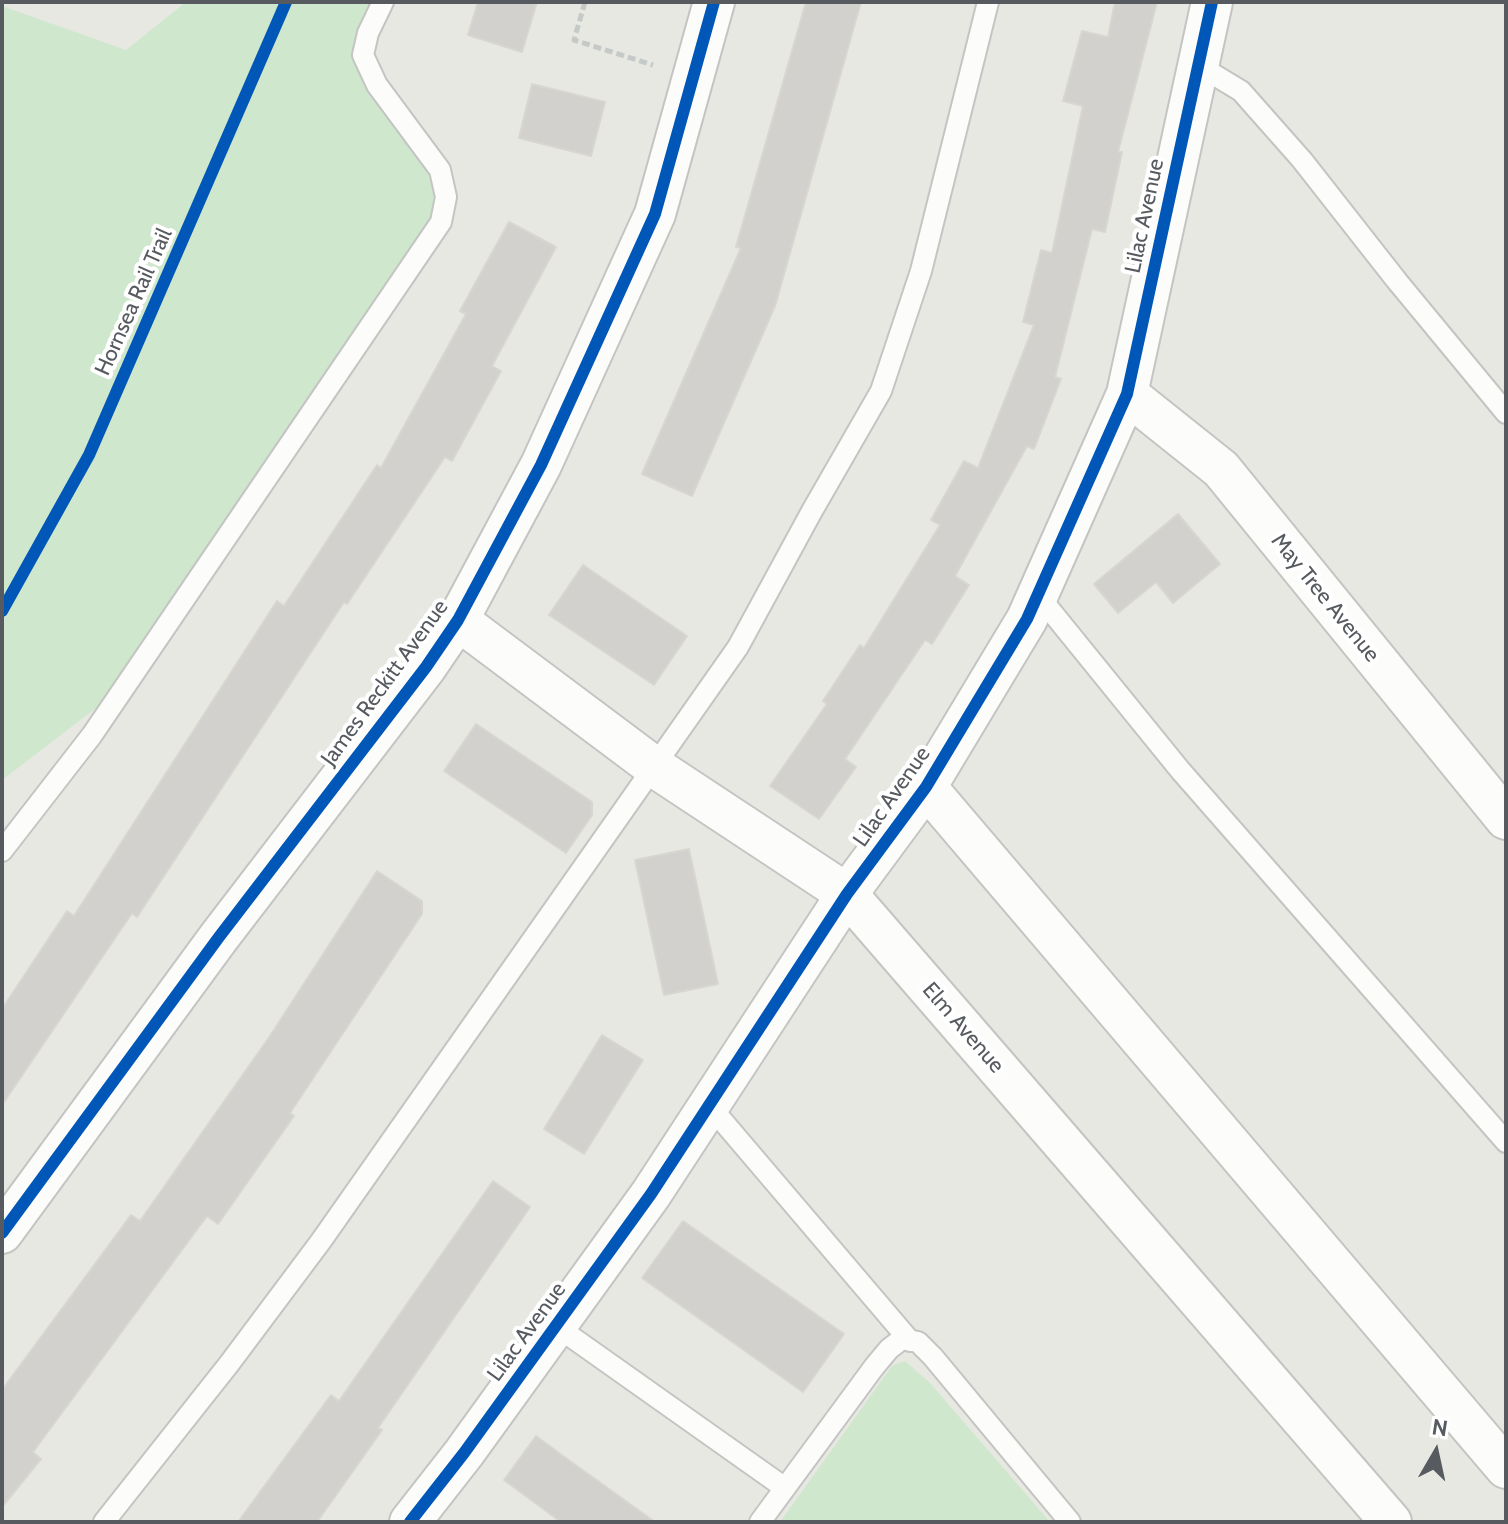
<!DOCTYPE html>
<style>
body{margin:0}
#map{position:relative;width:1508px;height:1524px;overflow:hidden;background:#e8e8e2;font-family:Cabin,sans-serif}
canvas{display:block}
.frame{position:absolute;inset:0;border:4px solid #575b60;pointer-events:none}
.north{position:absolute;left:1396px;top:1412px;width:80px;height:80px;-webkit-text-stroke:6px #fff;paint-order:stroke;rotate:9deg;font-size:22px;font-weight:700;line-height:32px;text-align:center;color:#575b60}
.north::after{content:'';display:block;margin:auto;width:28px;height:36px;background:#575b60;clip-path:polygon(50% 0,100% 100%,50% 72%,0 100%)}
</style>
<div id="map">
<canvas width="1508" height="1524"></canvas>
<div class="frame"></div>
<div class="north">N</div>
</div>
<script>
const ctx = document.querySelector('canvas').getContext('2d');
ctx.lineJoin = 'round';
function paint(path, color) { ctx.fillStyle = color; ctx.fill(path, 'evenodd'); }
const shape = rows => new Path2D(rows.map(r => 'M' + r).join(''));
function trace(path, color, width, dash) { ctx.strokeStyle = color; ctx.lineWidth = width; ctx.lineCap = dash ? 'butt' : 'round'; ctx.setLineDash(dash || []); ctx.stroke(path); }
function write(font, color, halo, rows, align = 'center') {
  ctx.font = font + ' Cabin,sans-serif'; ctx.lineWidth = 8; ctx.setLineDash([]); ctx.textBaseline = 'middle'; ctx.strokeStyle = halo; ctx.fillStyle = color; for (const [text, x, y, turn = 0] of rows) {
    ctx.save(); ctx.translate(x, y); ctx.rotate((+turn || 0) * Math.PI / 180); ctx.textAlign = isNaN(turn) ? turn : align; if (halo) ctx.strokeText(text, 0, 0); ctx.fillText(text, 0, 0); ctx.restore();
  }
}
const green = shape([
 [186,2,387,2,363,55,440,170,441,222,126,685,2,780,2,6,126,50],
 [905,1361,930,1383,1050,1522,780,1522,892,1366]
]);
const building = shape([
 [478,2,537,2,522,52,468,35,478,2],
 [806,2,861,2,775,306,692,496,642,474,741,248,736,247,806,2],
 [1115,2,1157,2,1118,152,1122,152,1105,232,1092,229,1055,377,1061,379,1034,449,1027,446,955,576,969,585,932,644,925,640,845,759,856,767,819,819,770,786,827,704,823,701,860,645,864,648,940,525,931,520,964,461,978,468,1034,325,1023,322,1041,250,1052,253,1083,106,1063,101,1082,31,1108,37,1115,2],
 [532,84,605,102,591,156,519,138,532,84],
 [509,222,556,247,492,366,501,371,452,461,445,457,347,604,344,602,137,917,132,913,2,1105,2,1009,67,911,74,916,277,601,284,606,377,465,381,468,466,314,460,311,509,222],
 [1178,514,1220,564,1173,603,1156,582,1118,613,1094,584,1178,514],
 [583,565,687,636,654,685,549,615,583,565],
 [476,724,592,802,592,815,566,853,444,771,476,724],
 [689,849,718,984,664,995,635,860,689,849],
 [377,871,422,901,422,914,290,1113,294,1116,218,1224,207,1216,33,1452,41,1459,2,1507,2,1390,131,1215,140,1221,270,1036,377,871],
 [602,1035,643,1060,584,1154,544,1129,602,1035],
 [493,1181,530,1207,378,1428,382,1430,317,1522,238,1522,331,1395,339,1401,493,1181],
 [683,1221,844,1334,803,1392,642,1278,683,1221],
 [536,1436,563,1456,655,1522,561,1522,504,1480,536,1436]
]);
const path = shape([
 [585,2,574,40,653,65]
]);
const lane = shape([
 [1198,65,1241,91,1302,160,1397,281,1506,413],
 [1038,595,1180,770,1506,1142],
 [2,851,92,735,441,222,446,197,440,170,377,85,363,55,368,33,383,2],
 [709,1105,910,1341],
 [556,1326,785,1488],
 [104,1522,229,1364,321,1241,738,647,812,511,881,391,921,271,988,2],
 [760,1522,874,1367,889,1349,902,1339,918,1342,933,1357,1070,1522]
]);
const street = shape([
 [1127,394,1221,469,1506,819],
 [458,620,653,766,847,894,1391,1522],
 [926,787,1506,1468],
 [2,1233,219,937,426,667,458,620,541,465,655,214,714,2],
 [410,1522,464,1453,651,1194,847,894,926,787,1027,619,1127,394,1212,2]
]);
const cycleway = shape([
 [2,611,89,455,286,2],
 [2,1233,219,937,426,667,458,620,541,465,655,214,714,2],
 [410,1522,464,1453,651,1194,847,894,926,787,1027,619,1127,394,1212,2]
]);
const streetNames = [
 ["Lilac Avenue",1145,216,-78],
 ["Hornsea Rail Trail",134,302,-66],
 ["May Tree Avenue",1325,598,51],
 ["James Reckitt Avenue",385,683,-54],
 ["Lilac Avenue",892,797,-55],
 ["Elm Avenue",963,1028,49],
 ["Lilac Avenue",527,1332,-54]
];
paint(green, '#cee7cd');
paint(building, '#d2d1cd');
trace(building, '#d8d6d1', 2);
trace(lane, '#c4c4c3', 24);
trace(street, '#c4c4c3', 44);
trace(path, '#c5cac8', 5, [8, 4]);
trace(lane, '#fcfcfb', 20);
trace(street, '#fcfcfb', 40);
trace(cycleway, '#0057b8', 12);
write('22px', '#575b60', '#fff', streetNames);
</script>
